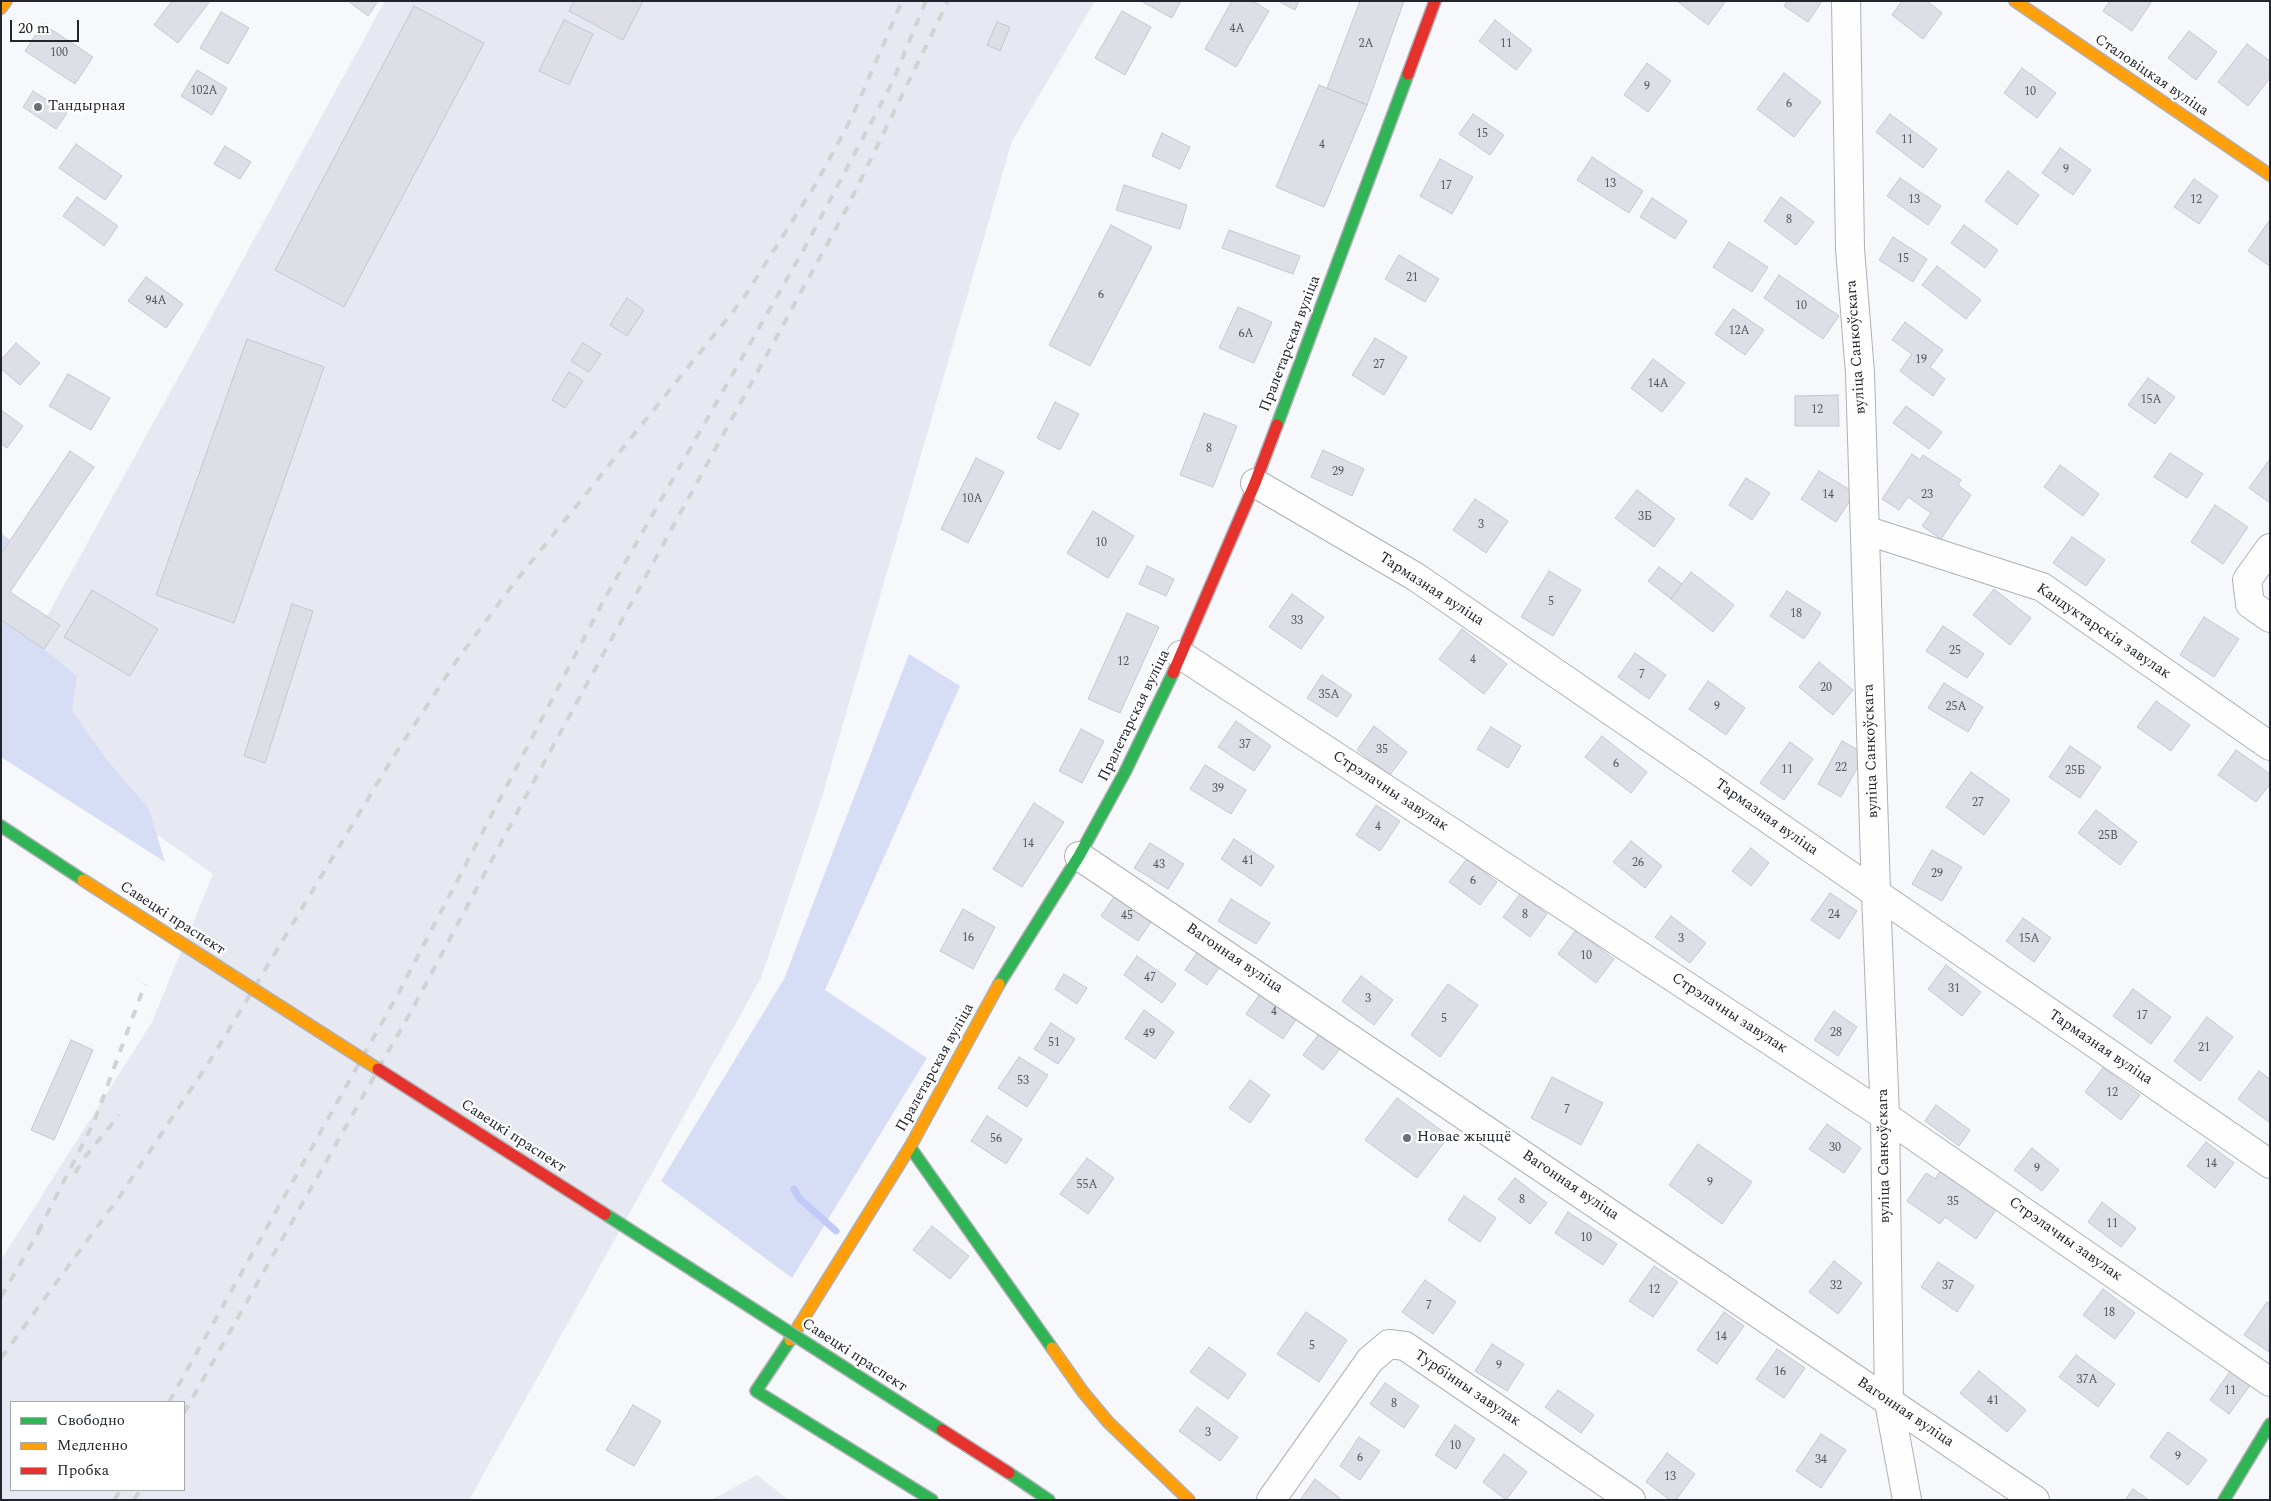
<!DOCTYPE html>
<meta charset="utf-8">
<style>
body{margin:0}
#map{position:relative;width:2271px;height:1501px;overflow:hidden;background:#f7f8fc;font-family:Spectral,serif}
canvas{display:block}
.frame{position:absolute;inset:0;border:2px solid #22242e;pointer-events:none}
.legend{position:absolute;left:10px;top:1401px;width:175px;height:90px;box-sizing:border-box;background:#fff;border:1px solid #a7a7ab;margin:0;padding:6px 9px;list-style:none;font-size:15px;color:#22242e}
.legend li{display:flex;align-items:center;gap:10px;height:25px}
.legend b{width:25px;border:1px solid #a7a7ab}
.scale{position:absolute;left:10px;top:20px;width:69px;height:22px;box-sizing:border-box;border:2px solid #22242e;border-top:0;padding-left:6px;font-size:15px;line-height:18px;white-space:nowrap;color:#22242e;-webkit-text-stroke:4px #fff;paint-order:stroke}
</style>
<div id="map">
<canvas width="2271" height="1501"></canvas>
<div class="frame"></div>
<ul class="legend">
<li><b style="height:6px;background:#30b455"></b>Свободно</li>
<li><b style="height:6px;background:#ff9f0a"></b>Медленно</li>
<li><b style="height:6px;background:#e5322d"></b>Пробка</li>
</ul>
<div class="scale">20 m</div>
</div>
<script>
const ctx = document.querySelector('canvas').getContext('2d');
ctx.lineJoin = 'round';
function paint(path, color) { ctx.fillStyle = color; ctx.fill(path, 'evenodd'); }
const shape = rows => new Path2D(rows.map(r => 'M' + r).join(''));
function trace(path, color, width, dash) { ctx.strokeStyle = color; ctx.lineWidth = width; ctx.lineCap = dash ? 'butt' : 'round'; ctx.setLineDash(dash || []); ctx.stroke(path); }
function write(font, color, halo, rows, align = 'center') {
  ctx.font = font + ' Spectral,serif'; ctx.lineWidth = 4.5; ctx.setLineDash([]); ctx.textBaseline = 'middle'; ctx.strokeStyle = halo; ctx.fillStyle = color; for (const [text, x, y, turn = 0] of rows) {
    ctx.save(); ctx.translate(x, y); ctx.rotate((+turn || 0) * Math.PI / 180); ctx.textAlign = isNaN(turn) ? turn : align; if (halo) ctx.strokeText(text, 0, 0); ctx.fillText(text, 0, 0); ctx.restore();
  }
}
const built = shape([
 [385,1,1095,1,1012,141,821,800,761,978,469,1500,1,1500,1,1260,152,1022,213,874,1,725,29,649],
 [11,1402,184,1402,184,1490,11,1490],
 [757,1475,789,1500,711,1500]
]);
const green = shape([
 [1,533,10,540,1,554],
 [1,620,44,649,77,676,72,711,107,760,149,809,165,862,1,757],
 [909,654,960,686,825,990,927,1058,792,1278,661,1181,784,979]
]);
const stream = shape([
 [794,1189,799,1198,836,1231]
]);
const building = shape([
 [172,1,210,1,178,43,154,25,172,1],
 [348,1,378,1,368,16,348,1],
 [574,1,643,1,623,40,569,11,574,1],
 [1141,1,1181,1,1172,18,1141,1],
 [1232,1,1253,1,1269,11,1236,67,1205,49,1232,1],
 [1278,1,1299,1,1295,10,1278,1],
 [1360,1,1404,1,1367,105,1327,88,1360,1],
 [1677,1,1726,1,1708,25,1677,1],
 [1787,1,1822,1,1808,22,1784,6,1787,1],
 [1902,1,1927,1,1942,13,1923,39,1892,15,1902,1],
 [2110,1,2152,1,2132,31,2103,11,2110,1],
 [414,6,484,43,344,307,275,270,414,6],
 [1122,11,1151,27,1125,75,1095,58,1122,11],
 [221,12,249,28,228,64,200,48,221,12],
 [564,20,593,34,569,85,539,71,564,20],
 [1495,20,1532,50,1516,70,1479,41,1495,20],
 [997,22,1010,27,1000,51,987,45,997,22],
 [43,24,93,57,75,84,25,51,43,24],
 [2189,31,2217,52,2196,80,2168,58,2189,31],
 [2247,44,2270,61,2270,78,2248,106,2218,82,2247,44],
 [1647,63,1671,81,1648,112,1624,95,1647,63],
 [2022,68,2056,93,2037,118,2004,93,2022,68],
 [197,70,227,88,212,115,181,96,197,70],
 [1784,73,1821,102,1794,137,1757,109,1784,73],
 [1319,85,1367,105,1324,207,1276,187,1319,85],
 [33,91,67,113,56,129,23,107,33,91],
 [1473,114,1504,135,1490,155,1459,134,1473,114],
 [1890,114,1937,149,1923,168,1876,132,1890,114],
 [1162,133,1190,147,1180,169,1152,156,1162,133],
 [76,144,122,176,105,200,59,168,76,144],
 [225,146,251,162,240,179,214,164,225,146],
 [2060,148,2091,170,2073,195,2042,173,2060,148],
 [1592,157,1643,191,1629,213,1577,180,1592,157],
 [1440,159,1473,177,1452,214,1420,196,1440,159],
 [2008,171,2039,195,2017,225,1985,201,2008,171],
 [1900,178,1941,206,1928,225,1887,196,1900,178],
 [2194,179,2218,196,2199,224,2174,207,2194,179],
 [1124,185,1187,205,1180,229,1116,210,1124,185],
 [77,197,118,226,104,246,63,216,77,197],
 [1781,197,1814,222,1796,245,1764,221,1781,197],
 [1652,198,1687,221,1675,239,1640,217,1652,198],
 [2269,221,2270,222,2270,266,2248,251,2269,221],
 [1111,225,1152,247,1090,366,1049,345,1111,225],
 [1964,225,1998,250,1985,268,1951,243,1964,225],
 [1229,230,1300,256,1293,274,1222,248,1229,230],
 [1893,237,1927,259,1913,282,1879,260,1893,237],
 [1729,242,1768,267,1752,292,1713,267,1729,242],
 [1399,255,1439,279,1425,302,1385,279,1399,255],
 [1937,266,1981,300,1966,319,1922,285,1937,266],
 [1779,275,1839,316,1823,339,1764,298,1779,275],
 [146,277,183,304,166,328,128,301,146,277],
 [627,298,644,310,627,336,610,325,627,298],
 [1238,307,1272,322,1254,363,1219,348,1238,307],
 [1733,309,1764,330,1745,355,1715,334,1733,309],
 [1905,322,1943,350,1930,367,1945,379,1933,396,1900,371,1912,354,1892,340,1905,322],
 [1375,338,1407,357,1384,395,1352,375,1375,338],
 [247,339,324,367,234,623,156,595,247,339],
 [16,343,40,363,20,385,1,369,1,360,16,343],
 [583,343,601,354,589,372,571,361,583,343],
 [1653,359,1685,383,1662,412,1631,388,1653,359],
 [569,372,583,381,565,408,552,400,569,372],
 [68,374,110,398,91,430,49,406,68,374],
 [2148,378,2175,397,2155,424,2128,405,2148,378],
 [1838,395,1839,426,1795,426,1795,396,1838,395],
 [1055,402,1079,414,1060,450,1037,438,1055,402],
 [1906,406,1942,432,1929,449,1893,423,1906,406],
 [1,410,23,426,7,448,1,444,1,410],
 [1204,413,1237,426,1213,487,1180,475,1204,413],
 [1323,450,1364,469,1352,496,1311,477,1323,450],
 [70,451,94,467,10,592,60,625,44,649,1,620,1,554,70,451],
 [2170,453,2203,474,2187,498,2154,477,2170,453],
 [1912,454,1920,460,1923,455,1961,480,1958,485,1971,495,1941,539,1922,526,1931,513,1908,497,1899,510,1882,499,1912,454],
 [976,458,1004,472,968,543,941,529,976,458],
 [2270,459,2270,503,2249,488,2270,459],
 [2060,465,2099,494,2083,516,2044,487,2060,465],
 [1819,471,1855,493,1836,522,1801,499,1819,471],
 [1746,478,1770,493,1752,520,1729,505,1746,478],
 [1637,490,1675,519,1654,547,1615,518,1637,490],
 [1475,499,1508,521,1486,553,1453,530,1475,499],
 [2215,505,2248,527,2223,564,2191,542,2215,505],
 [1093,511,1134,536,1108,578,1067,553,1093,511],
 [2072,537,2105,560,2086,586,2053,563,2072,537],
 [1147,566,1174,579,1166,596,1139,584,1147,566],
 [1659,567,1682,584,1671,599,1648,581,1659,567],
 [1549,571,1581,590,1553,636,1521,617,1549,571],
 [1691,572,1734,605,1713,632,1671,599,1691,572],
 [1994,589,2031,618,2010,645,1973,615,1994,589],
 [92,590,158,629,130,676,64,637,92,590],
 [1787,591,1821,613,1804,639,1770,616,1787,591],
 [1292,594,1324,617,1301,649,1269,627,1292,594],
 [292,604,313,611,265,763,244,756,292,604],
 [1127,613,1159,627,1120,713,1088,699,1127,613],
 [2204,617,2239,639,2214,677,2180,655,2204,617],
 [1943,626,1984,654,1967,678,1926,651,1943,626],
 [1462,629,1507,664,1484,694,1439,659,1462,629],
 [1635,653,1666,675,1649,699,1618,677,1635,653],
 [1819,662,1853,690,1833,715,1799,687,1819,662],
 [1322,675,1352,695,1337,717,1307,698,1322,675],
 [1708,681,1745,708,1726,735,1689,709,1708,681],
 [1944,683,1983,707,1968,732,1928,708,1944,683],
 [2156,701,2190,725,2171,751,2137,727,2156,701],
 [1236,721,1271,746,1254,771,1218,747,1236,721],
 [1374,726,1407,752,1390,775,1357,750,1374,726],
 [1491,727,1521,746,1508,768,1477,749,1491,727],
 [1081,729,1104,741,1082,783,1059,771,1081,729],
 [1602,736,1647,772,1631,793,1585,757,1602,736],
 [1842,741,1865,754,1841,797,1818,784,1842,741],
 [1790,742,1813,759,1784,800,1760,783,1790,742],
 [2070,746,2101,767,2080,798,2049,777,2070,746],
 [2236,750,2270,774,2270,784,2256,802,2218,775,2236,750],
 [1205,765,1246,790,1231,814,1190,789,1205,765],
 [1971,772,2010,800,1984,835,1946,807,1971,772],
 [1034,803,1064,822,1022,887,993,869,1034,803],
 [1376,805,1400,821,1380,851,1356,835,1376,805],
 [2096,810,2137,842,2120,865,2078,833,2096,810],
 [1234,839,1274,866,1261,886,1221,859,1234,839],
 [1631,841,1662,866,1645,888,1613,862,1631,841],
 [1150,843,1184,864,1168,889,1134,868,1150,843],
 [1751,848,1769,863,1751,886,1732,871,1751,848],
 [1932,850,1962,867,1942,901,1912,884,1932,850],
 [1467,859,1497,882,1480,905,1449,882,1467,859],
 [1830,893,1857,911,1839,939,1811,920,1830,893],
 [1116,894,1153,919,1138,941,1101,916,1116,894],
 [1520,894,1547,914,1530,937,1503,917,1520,894],
 [1231,899,1270,923,1256,944,1218,921,1231,899],
 [963,909,995,927,973,969,940,951,963,909],
 [1671,916,1706,943,1690,963,1655,937,1671,916],
 [2023,918,2051,938,2034,962,2006,941,2023,918],
 [1576,930,1614,959,1596,983,1558,954,1576,930],
 [1202,946,1224,961,1207,985,1185,970,1202,946],
 [1137,956,1176,984,1162,1003,1124,975,1137,956],
 [1946,965,1981,992,1962,1016,1928,989,1946,965],
 [1064,974,1087,988,1077,1004,1055,989,1064,974],
 [1361,976,1393,1000,1374,1025,1342,1001,1361,976],
 [1448,984,1478,1005,1440,1057,1411,1035,1448,984],
 [1264,988,1301,1012,1283,1039,1246,1014,1264,988],
 [2133,989,2171,1017,2151,1044,2113,1016,2133,989],
 [1144,1010,1174,1032,1155,1059,1125,1038,1144,1010],
 [1834,1011,1857,1027,1838,1056,1814,1040,1834,1011],
 [2207,1017,2233,1037,2200,1081,2174,1061,2207,1017],
 [1051,1023,1075,1039,1058,1064,1034,1049,1051,1023],
 [1322,1030,1343,1045,1323,1070,1303,1055,1322,1030],
 [71,1040,93,1050,54,1140,31,1130,71,1040],
 [1019,1057,1048,1075,1027,1107,998,1088,1019,1057],
 [2103,1068,2140,1095,2121,1120,2085,1092,2103,1068],
 [2259,1071,2270,1079,2270,1123,2238,1099,2259,1071],
 [1552,1077,1603,1103,1581,1145,1531,1118,1552,1077],
 [1250,1080,1270,1095,1250,1123,1229,1108,1250,1080],
 [1397,1098,1449,1136,1417,1178,1365,1140,1397,1098],
 [1936,1105,1970,1130,1959,1146,1925,1121,1936,1105],
 [987,1116,1022,1139,1006,1164,971,1141,987,1116],
 [1827,1124,1861,1148,1844,1173,1809,1149,1827,1124],
 [2206,1142,2234,1163,2215,1188,2187,1166,2206,1142],
 [1698,1144,1752,1182,1722,1224,1669,1185,1698,1144],
 [2032,1148,2059,1170,2042,1191,2014,1170,2032,1148],
 [1087,1158,1114,1178,1088,1214,1060,1194,1087,1158],
 [1944,1165,2000,1204,1976,1239,1945,1217,1940,1224,1907,1201,1926,1173,1935,1179,1944,1165],
 [1515,1178,1547,1203,1530,1224,1498,1199,1515,1178],
 [1464,1196,1496,1218,1480,1242,1448,1220,1464,1196],
 [2102,1202,2136,1228,2121,1247,2088,1222,2102,1202],
 [1568,1212,1617,1244,1603,1265,1555,1233,1568,1212],
 [932,1226,969,1256,950,1279,913,1250,932,1226],
 [1834,1261,1862,1283,1838,1314,1809,1292,1834,1261],
 [1938,1262,1974,1286,1957,1312,1921,1287,1938,1262],
 [1654,1266,1678,1282,1653,1317,1629,1301,1654,1266],
 [1425,1280,1456,1302,1433,1334,1402,1312,1425,1280],
 [2103,1289,2135,1313,2115,1339,2083,1315,2103,1289],
 [2267,1302,2270,1304,2269,1352,2244,1335,2267,1302],
 [1306,1312,1347,1340,1319,1382,1277,1354,1306,1312],
 [1724,1312,1744,1326,1717,1364,1697,1350,1724,1312],
 [1492,1344,1524,1364,1507,1391,1475,1371,1492,1344],
 [1209,1347,1246,1374,1228,1399,1190,1372,1209,1347],
 [1777,1349,1805,1368,1784,1398,1756,1379,1777,1349],
 [2076,1355,2115,1384,2098,1407,2059,1377,2076,1355],
 [2231,1370,2251,1384,2229,1414,2210,1400,2231,1370],
 [1979,1371,2026,1410,2007,1432,1960,1393,1979,1371],
 [1385,1383,1419,1406,1404,1428,1370,1404,1385,1383],
 [1558,1390,1594,1415,1581,1433,1545,1407,1558,1390],
 [633,1405,661,1421,634,1466,606,1450,633,1405],
 [1197,1407,1238,1437,1220,1461,1179,1431,1197,1407],
 [1455,1425,1475,1439,1456,1469,1435,1455,1455,1425],
 [2168,1432,2207,1460,2188,1485,2150,1457,2168,1432],
 [1821,1434,1846,1450,1821,1488,1796,1471,1821,1434],
 [1359,1437,1380,1451,1360,1480,1340,1466,1359,1437],
 [1667,1453,1695,1474,1676,1500,1670,1500,1646,1482,1667,1453],
 [1504,1454,1527,1472,1506,1500,1483,1482,1504,1454],
 [1315,1479,1342,1500,1300,1500,1315,1479],
 [2133,1489,2149,1500,2125,1500,2133,1489]
]);
const street = shape([
 [1846,1,1850,249,1860,373,1876,894,1885,1116,1889,1402,1907,1500],
 [1255,483,1416,577,2270,1164],
 [1865,530,2042,587,2270,746],
 [2270,548,2247,580,2250,604,2270,618],
 [1181,655,1885,1116,2270,1382],
 [1079,856,2035,1500],
 [1271,1500,1370,1360,1389,1344,1405,1346,1631,1500]
]);
const fast = shape([
 [1277,425,1408,74],
 [1,826,83,880],
 [999,984,1079,856,1125,772,1173,673],
 [910,1147,1052,1348],
 [790,1340,756,1391,932,1500],
 [1009,1473,1049,1500],
 [2224,1500,2270,1424]
]);
const slow = shape([
 [2015,1,2270,175],
 [1,8,6,1],
 [790,1340,910,1147,999,984],
 [1052,1348,1083,1392,1108,1422,1189,1500]
]);
const jam = shape([
 [1408,74,1435,1],
 [1173,673,1255,483,1277,425]
]);
const rail = shape([
 [75,1173,85,1157,119,1115],
 [38,1232,94,1122,145,984],
 [1,1297,42,1226],
 [1,1358,122,1193,213,1056,392,759,455,663,511,587,743,299,817,182,852,117,902,1],
 [169,1402,398,994,605,598,804,249,892,83,926,1],
 [184,1413,414,1006,535,779,847,208,948,1],
 [115,1500,120,1490],
 [134,1500,140,1490]
]);
const fastBridge = shape([
 [605,1214,942,1430]
]);
const slowBridge = shape([
 [83,880,378,1069]
]);
const jamBridge = shape([
 [378,1069,605,1214],
 [942,1430,1009,1473]
]);
const markers = [
 [38,107,5,"#6d6e76"],
 [1407,1138,5,"#6d6e76"]
];
const numberNames = [
 ["4А",1237,30],
 ["2А",1366,45],
 ["11",1506,45],
 ["100",59,54],
 ["9",1647,88],
 ["102А",204,92],
 ["10",2030,93],
 ["6",1789,105],
 ["15",1482,135],
 ["11",1907,141],
 ["4",1322,146],
 ["9",2066,171],
 ["13",1610,185],
 ["17",1446,187],
 ["13",1914,201],
 ["12",2196,201],
 ["8",1789,221],
 ["15",1903,260],
 ["21",1412,279],
 ["6",1101,296],
 ["94А",156,302],
 ["10",1801,307],
 ["12А",1739,332],
 ["6А",1246,335],
 ["19",1921,361],
 ["27",1379,366],
 ["14А",1658,385],
 ["15А",2151,401],
 ["12",1817,411],
 ["8",1209,450],
 ["29",1338,473],
 ["14",1828,496],
 ["23",1927,496],
 ["10А",972,500],
 ["3Б",1645,518],
 ["3",1481,526],
 ["10",1101,544],
 ["5",1551,603],
 ["18",1796,615],
 ["33",1297,622],
 ["25",1955,652],
 ["4",1473,661],
 ["12",1123,663],
 ["7",1642,676],
 ["20",1826,689],
 ["35А",1329,696],
 ["9",1717,708],
 ["25А",1956,708],
 ["37",1245,746],
 ["35",1382,751],
 ["6",1616,765],
 ["22",1841,769],
 ["11",1787,771],
 ["25Б",2075,772],
 ["39",1218,790],
 ["27",1978,804],
 ["4",1378,828],
 ["25В",2108,837],
 ["14",1028,845],
 ["41",1248,862],
 ["26",1638,864],
 ["43",1159,866],
 ["29",1937,875],
 ["6",1473,882],
 ["8",1525,916],
 ["24",1834,916],
 ["45",1127,917],
 ["16",968,939],
 ["3",1681,940],
 ["15А",2029,940],
 ["10",1586,957],
 ["47",1150,979],
 ["31",1954,990],
 ["3",1368,1000],
 ["4",1274,1013],
 ["17",2142,1017],
 ["5",1444,1020],
 ["28",1836,1034],
 ["49",1149,1035],
 ["51",1054,1044],
 ["21",2204,1049],
 ["53",1023,1082],
 ["12",2112,1094],
 ["7",1567,1111],
 ["56",996,1140],
 ["30",1835,1149],
 ["14",2211,1165],
 ["9",2037,1170],
 ["9",1710,1184],
 ["55А",1087,1186],
 ["8",1522,1201],
 ["35",1953,1203],
 ["11",2112,1225],
 ["10",1586,1239],
 ["32",1836,1287],
 ["37",1948,1287],
 ["12",1654,1291],
 ["7",1429,1307],
 ["18",2109,1314],
 ["14",1721,1338],
 ["5",1312,1347],
 ["9",1499,1367],
 ["16",1780,1373],
 ["37А",2087,1381],
 ["11",2230,1392],
 ["41",1993,1402],
 ["8",1394,1405],
 ["3",1208,1434],
 ["10",1455,1447],
 ["9",2178,1458],
 ["6",1360,1459],
 ["34",1821,1461],
 ["13",1670,1478]
];
const streetNames = [
 ["Сталовіцкая вуліца",2151,76,34],
 ["Пралетарская вуліца",1291,344,-69],
 ["вуліца Санкоўскага",1857,347,-94],
 ["Тармазная вуліца",1431,590,33],
 ["Кандуктарскія завулак",2103,632,34],
 ["Пралетарская вуліца",1135,716,-64],
 ["вуліца Санкоўскага",1872,751,-92],
 ["Стрэлачны завулак",1390,792,33],
 ["Тармазная вуліца",1766,818,35],
 ["Савецкі праспект",172,919,33],
 ["Вагонная вуліца",1234,959,34],
 ["Стрэлачны завулак",1729,1014,33],
 ["Тармазная вуліца",2100,1048,34],
 ["Пралетарская вуліца",936,1068,-61],
 ["Савецкі праспект",513,1137,33],
 ["вуліца Санкоўскага",1885,1156,-91],
 ["Вагонная вуліца",1570,1186,34],
 ["Стрэлачны завулак",2065,1240,35],
 ["Савецкі праспект",854,1356,33],
 ["Турбінны завулак",1467,1389,34],
 ["Вагонная вуліца",1905,1413,34]
];
const poiNames = [
 ["Тандырная",48,107],
 ["Новае жыццё",1417,1138]
];
paint(built, '#e7e9f2');
paint(green, '#d8ddf6');
trace(stream, '#c1caf7', 7);
paint(building, '#dedfe6');
trace(building, '#c6c7ce', 1);
trace(street, '#aeb0b6', 30);
trace(fast, '#aeb0b6', 14);
trace(slow, '#aeb0b6', 14);
trace(jam, '#aeb0b6', 14);
trace(street, '#fefeff', 28);
trace(fast, '#30b455', 11);
trace(slow, '#ff9f0a', 11);
trace(jam, '#e5322d', 11);
trace(rail, '#d1d2d3', 4, [9, 9]);
trace(fastBridge, '#aeb0b6', 14, []);
trace(slowBridge, '#aeb0b6', 14, []);
trace(jamBridge, '#aeb0b6', 14, []);
trace(fastBridge, '#30b455', 11);
trace(slowBridge, '#ff9f0a', 11);
trace(jamBridge, '#e5322d', 11);
for (const [x, y, r, color] of markers) { const dot = new Path2D(); dot.arc(x, y, r, 0, 2 * Math.PI); ctx.fillStyle = color; ctx.fill(dot); trace(dot, '#fff', 2); }
write('12px', '#555760', null, numberNames);
write('15px', '#22242e', '#fff', streetNames);
write('15px', '#22242e', '#fff', poiNames, 'left');
</script>
